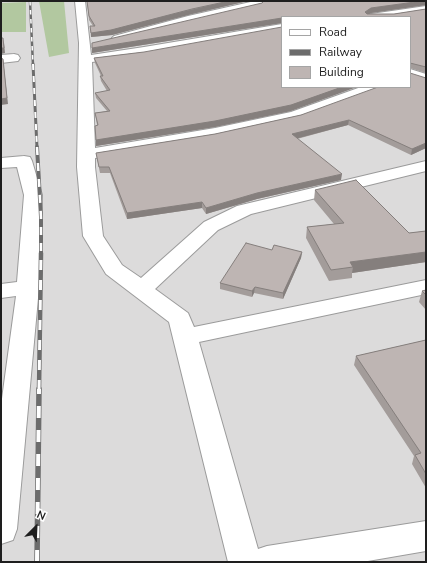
<!DOCTYPE html>
<style>
body{margin:0}
#map{position:relative;width:427px;height:563px;overflow:hidden;background:#eeeae6;font-family:"Nunito Sans",sans-serif}
canvas{display:block}
.frame{position:absolute;inset:0;border:2px solid #1e1e1e;pointer-events:none}
.legend{position:absolute;left:281px;top:16px;width:130px;height:72px;box-sizing:border-box;background:#fff;border:1px solid #a5a5a5;margin:0;padding:5px 7px;list-style:none;font-size:12px;color:#1e1e1e}
.legend li{display:flex;align-items:center;gap:8px;height:20px}
.legend b{width:20px;border:1px solid #a5a5a5}
.north{position:absolute;left:16px;top:507px;width:40px;height:40px;-webkit-text-stroke:3px #fff;paint-order:stroke;rotate:24deg;font-size:11px;font-weight:700;line-height:16px;text-align:center;color:#1e1e1e}
.north::after{content:'';display:block;margin:auto;width:14px;height:18px;background:#1e1e1e;clip-path:polygon(50% 0,100% 100%,50% 72%,0 100%)}
</style>
<div id="map">
<canvas width="427" height="563"></canvas>
<div class="frame"></div>
<ul class="legend">
<li><b style="height:5px;background:#fff"></b>Road</li>
<li><b style="height:5px;background:#6c6c6c"></b>Railway</li>
<li><b style="height:11px;background:#beb5b3"></b>Building</li>
</ul>
<div class="north">N</div>
</div>
<script>
const ctx = document.querySelector('canvas').getContext('2d');
ctx.lineJoin = 'round';
function paint(path, color) { ctx.fillStyle = color; ctx.fill(path, 'evenodd'); }
const shape = rows => new Path2D(rows.map(r => 'M' + r).join(''));
function trace(path, color, width, dash) { ctx.strokeStyle = color; ctx.lineWidth = width; ctx.lineCap = dash ? 'butt' : 'round'; ctx.setLineDash(dash || []); ctx.stroke(path); }
const residential = shape([
 [1,1,426,1,426,562,1,562],
 [282,17,410,17,410,87,282,87]
]);
const forest = shape([
 [39,1,64,1,69,53,49,57],
 [26,2,26,32,1,32,1,3]
]);
const street = shape([
 [75,1,85,1,91,55,144,47,282,24,282,30,144,55,92,62,95,148,215,128,291,112,361,87,381,87,379,90,300,119,215,138,95,158,95,167,103,236,122,265,141,278,204,222,237,206,426,161,426,171,251,214,218,230,155,289,188,313,194,327,426,280,426,294,199,342,258,549,267,546,426,521,426,551,362,562,228,562,169,322,106,274,83,236,77,167,79,43,75,1],
 [255,1,267,1,261,6,194,21,118,41,114,40,112,38,114,36,188,16,255,1],
 [426,6,426,12,393,17,366,17,371,14,426,6],
 [14,54,18,55,20,58,18,61,1,63,1,55,14,54],
 [410,69,426,74,426,83,410,78,410,69],
 [24,156,30,157,32,161,42,195,39,287,17,529,13,540,1,544,1,406,16,296,1,298,1,284,17,282,24,195,17,167,1,168,1,158,24,156]
]);
const railFar4 = shape([
 [30,1,33,65]
]);
const railFar3 = shape([
 [33,64,37,148]
]);
const railFar2 = shape([
 [37,147,41,217,41,254]
]);
const railFar1 = shape([
 [39,390,41,253]
]);
const rail = shape([
 [37,562,39,389]
]);
const wall = shape([
 [87,1,248,1,192,14,112,35,91,37,90,26,93,26,89,20],
 [426,1,426,5,371,13,368,14,394,14,426,9,426,73,410,68,282,17,282,23,92,53,92,48,262,3],
 [144,52,291,111,215,127,96,146,96,140,97,125,95,113,107,111,96,98,95,93,107,91,101,81,100,76,101,76,95,63,94,58],
 [426,78,426,148,411,155,348,125,297,139,341,180,257,199,206,214,202,208,127,219,110,173,100,173,96,153,215,134,301,115],
 [315,190,409,233,426,231,426,262,352,273,352,278,329,281,306,238,307,227,334,224,314,200],
 [272,250,302,252,301,258,283,299,254,293,252,297,220,289,220,283],
 [426,290,426,310,419,302,422,291],
 [426,340,426,488,412,464,414,456,354,365,356,356]
]);
const shadedWall = shape([
 [229,1,248,1,192,14,112,35,91,37,91,33],
 [422,1,426,1,426,5,371,13,365,17,365,12,371,8],
 [282,18,282,23,92,53,92,48],
 [4,43,5,53,1,54,1,48],
 [3,59,8,104,1,105,1,99],
 [342,87,357,87,291,111,215,127,96,146,96,140],
 [349,120,348,125,291,140,292,134],
 [426,143,426,148,411,155,412,149],
 [342,174,341,180,257,199,206,214,206,208,257,193],
 [202,202,202,208,127,219,127,213],
 [302,252,301,258,283,299,283,293],
 [426,252,426,262,352,273,353,267,350,262],
 [255,287,254,293,252,297,252,291]
]);
const building = shape([
 [87,1,229,1,192,9,111,30,91,33,90,26,95,26,89,16,87,1],
 [264,1,422,1,371,8,365,12,367,14,394,14,426,9,426,67,410,63,410,17,282,17,282,18,92,48,92,43,262,3,264,1],
 [282,27,282,87,342,87,291,105,215,121,96,140,95,126,98,125,95,113,110,111,95,93,110,90,100,76,103,76,94,58,144,52,282,27],
 [1,38,3,38,4,48,1,48,1,38],
 [1,58,3,59,7,98,1,99,1,58],
 [410,73,426,78,426,143,412,149,349,120,292,134,342,174,257,193,206,208,202,202,127,213,109,167,99,167,96,153,215,134,301,115,378,87,410,87,410,73],
 [356,180,409,233,426,231,426,252,350,262,353,267,331,270,307,227,344,223,315,190,356,180],
 [246,243,272,250,274,245,302,252,283,293,255,287,252,291,220,283,246,243],
 [426,290,426,295,422,291,426,290],
 [426,340,426,474,415,455,421,453,356,356,426,340]
]);
paint(residential, '#dcdbdb');
paint(forest, '#b2c8a0');
trace(street, '#9b9b9b', 2);
paint(street, '#fff');
trace(railFar4, '#6c6c6c', 2.5);
trace(railFar3, '#6c6c6c', 3);
trace(railFar2, '#6c6c6c', 4);
trace(railFar1, '#6c6c6c', 4.5);
trace(rail, '#6c6c6c', 5.5);
trace(railFar4, '#fff', 1.5, [4.5]);
trace(railFar3, '#fff', 2, [6]);
trace(railFar2, '#fff', 2.5, [8]);
trace(railFar1, '#fff', 3, [10]);
trace(rail, '#fff', 4, [12]);
paint(wall, '#a39c9a');
paint(shadedWall, '#857f7d');
paint(building, '#beb5b3');
trace(building, '#857f7d', 1);
</script>
